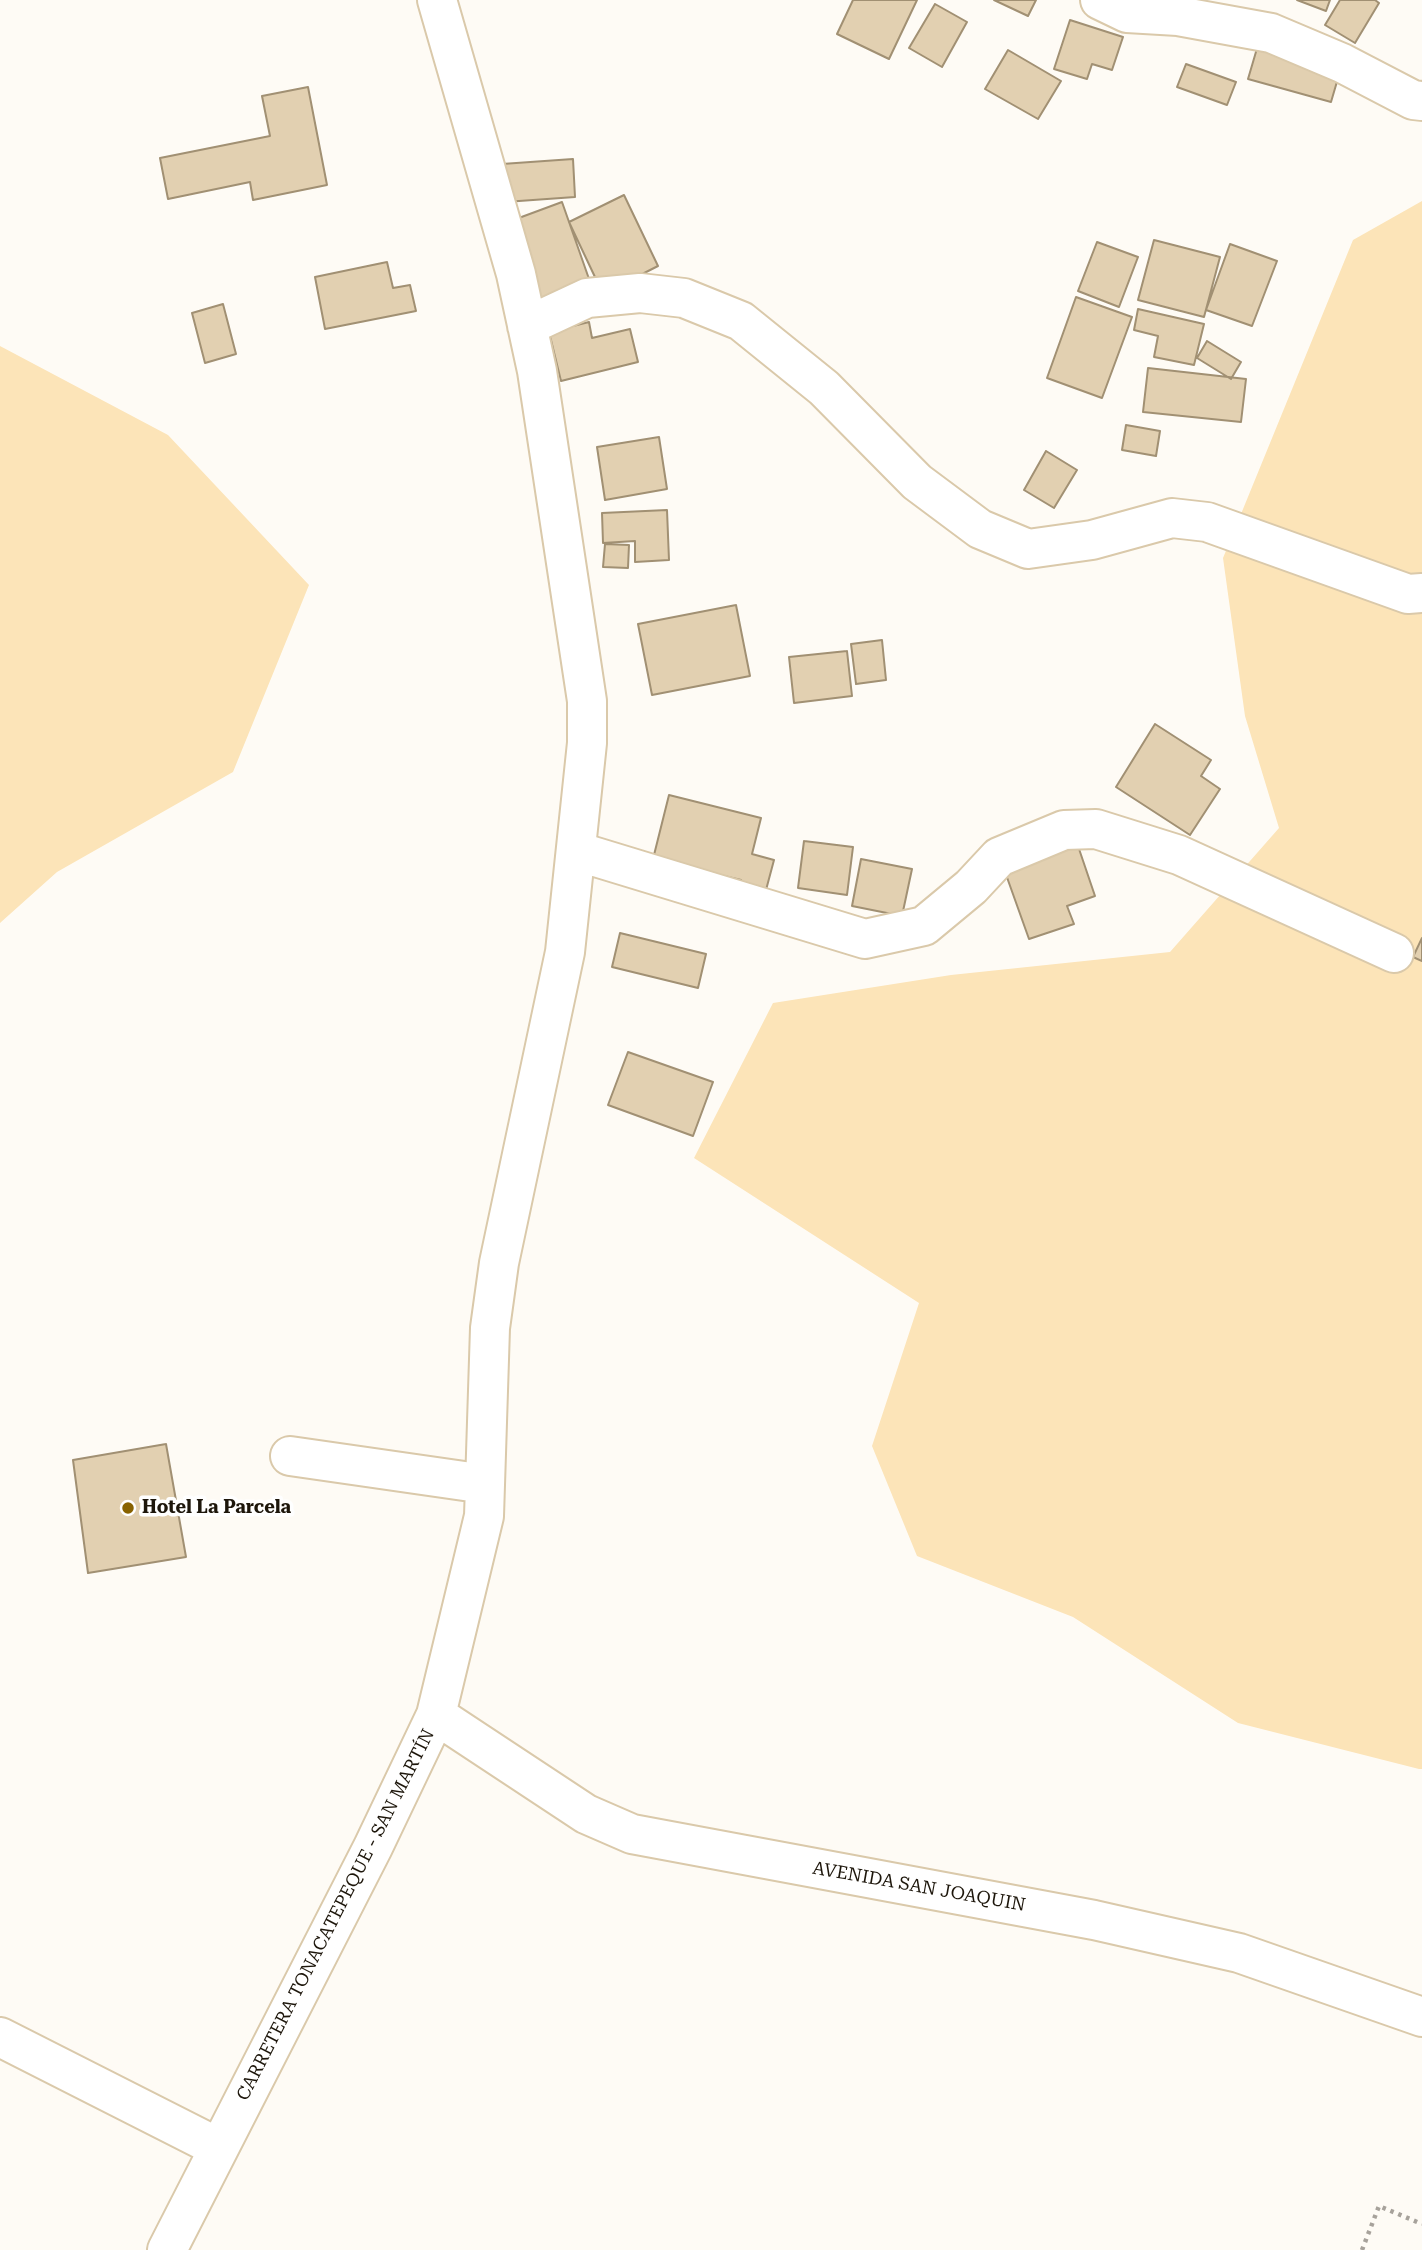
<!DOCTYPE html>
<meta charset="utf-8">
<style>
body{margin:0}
canvas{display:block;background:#fefbf5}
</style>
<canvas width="1422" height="2250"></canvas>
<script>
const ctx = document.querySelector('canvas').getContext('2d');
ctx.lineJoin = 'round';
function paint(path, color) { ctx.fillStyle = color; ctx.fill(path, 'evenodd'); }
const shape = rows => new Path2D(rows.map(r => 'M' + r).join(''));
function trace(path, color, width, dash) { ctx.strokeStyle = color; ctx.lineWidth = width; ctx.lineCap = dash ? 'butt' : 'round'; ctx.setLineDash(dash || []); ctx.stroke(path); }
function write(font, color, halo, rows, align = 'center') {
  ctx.font = font + ' "Roboto Serif",serif'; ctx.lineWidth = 7; ctx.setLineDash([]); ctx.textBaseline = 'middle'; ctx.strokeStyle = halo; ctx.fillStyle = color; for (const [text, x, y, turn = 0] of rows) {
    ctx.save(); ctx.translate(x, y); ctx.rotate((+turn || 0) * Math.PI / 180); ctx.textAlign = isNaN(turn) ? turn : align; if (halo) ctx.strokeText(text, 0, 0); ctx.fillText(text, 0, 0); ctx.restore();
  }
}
const green = shape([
 [1422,201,1422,1769,1419,1769,1238,1723,1073,1617,917,1556,872,1446,919,1303,694,1158,773,1003,951,975,1170,952,1279,828,1245,716,1223,558,1353,240],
 [0,346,168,435,309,585,233,772,57,872,0,923]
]);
const building = shape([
 [853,0,917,0,889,59,837,34,853,0],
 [994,0,1036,0,1028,16,994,0],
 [1297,0,1330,0,1326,11,1297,0],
 [1340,0,1375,0,1379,3,1355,43,1325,25,1340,0],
 [935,4,967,22,942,67,909,48,935,4],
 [1070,20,1123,37,1112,70,1092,64,1087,79,1054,69,1070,20],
 [1258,45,1341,68,1331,102,1248,79,1258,45],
 [1008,50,1061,81,1038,119,985,89,1008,50],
 [1186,64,1236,82,1227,105,1177,87,1186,64],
 [308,87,327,185,253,200,250,182,168,199,160,158,270,136,262,96,308,87],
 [573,159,575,197,505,202,502,164,573,159],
 [624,195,658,266,603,294,569,222,624,195],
 [562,202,595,296,540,315,508,222,562,202],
 [1154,240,1220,257,1204,317,1138,300,1154,240],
 [1097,242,1138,257,1119,307,1078,291,1097,242],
 [1230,244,1277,261,1252,326,1206,310,1230,244],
 [387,262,393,288,410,285,416,311,325,329,315,277,387,262],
 [1076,297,1132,317,1102,398,1047,378,1076,297],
 [223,304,236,354,205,363,192,313,223,304],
 [1138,309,1204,324,1194,365,1154,357,1158,336,1134,330,1138,309],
 [589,322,592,338,630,329,638,362,561,381,549,332,589,322],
 [1207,341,1241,362,1231,379,1197,358,1207,341],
 [1148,368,1246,379,1241,422,1143,412,1148,368],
 [1126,425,1160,431,1156,456,1122,450,1126,425],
 [659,437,667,489,605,500,597,447,659,437],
 [1046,451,1077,470,1054,508,1024,490,1046,451],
 [667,510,669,560,635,562,635,541,603,543,602,513,667,510],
 [605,544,629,545,628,568,603,567,605,544],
 [736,605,750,676,652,695,638,624,736,605],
 [882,640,886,680,856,684,851,644,882,640],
 [847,651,852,696,794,703,789,657,847,651],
 [1155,724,1211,760,1201,776,1220,789,1190,835,1116,787,1155,724],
 [669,795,761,818,752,854,774,860,766,890,740,885,741,880,653,859,669,795],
 [804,841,853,847,847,895,798,888,804,841],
 [1077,843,1095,896,1067,906,1074,924,1029,939,1004,869,1077,843],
 [861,859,912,869,902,916,852,906,861,859],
 [620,933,706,954,698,988,612,967,620,933],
 [1422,938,1422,961,1413,957,1422,938],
 [628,1052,713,1082,693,1136,608,1105,628,1052],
 [166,1444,186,1557,88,1573,73,1460,166,1444]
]);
const path = shape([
 [1362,2250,1379,2206,1422,2224]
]);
const minor = shape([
 [1100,0,1127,13,1178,16,1271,33,1342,63,1413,100,1422,101],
 [527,326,587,298,640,293,684,298,741,321,824,388,917,482,980,529,1028,549,1092,540,1172,518,1207,522,1408,594,1422,593],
 [576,851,865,939,924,926,971,887,999,857,1064,830,1096,829,1179,855,1394,953],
 [290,1456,485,1484],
 [436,1715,586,1814,632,1834,1094,1920,1239,1953,1422,2017],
 [0,2037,219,2148],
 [167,2250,373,1847,436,1715,484,1516,490,1328,499,1263,565,952,587,743,587,701,537,371,516,274,437,0]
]);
const markers = [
 [128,1508,7,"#886200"]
];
const poiNames = [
 ["Hotel La Parcela",142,1508]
];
const streetNames = [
 ["AVENIDA SAN JOAQUIN",919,1887,10],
 ["CARRETERA TONACATEPEQUE - SAN MARTÍN",336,1915,-63]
];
paint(green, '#fce4b8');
paint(building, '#e2d0b1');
trace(building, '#a19073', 2);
trace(minor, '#dac9aa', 42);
trace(path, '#a7a29b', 4.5, [3.5, 5]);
trace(minor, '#fff', 38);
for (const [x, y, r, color] of markers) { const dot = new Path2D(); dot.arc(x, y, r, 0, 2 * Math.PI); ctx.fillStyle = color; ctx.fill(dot); trace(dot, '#fff', 2.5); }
write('bold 18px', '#1d160b', '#fff', poiNames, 'left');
write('18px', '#1d160b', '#fff', streetNames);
</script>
